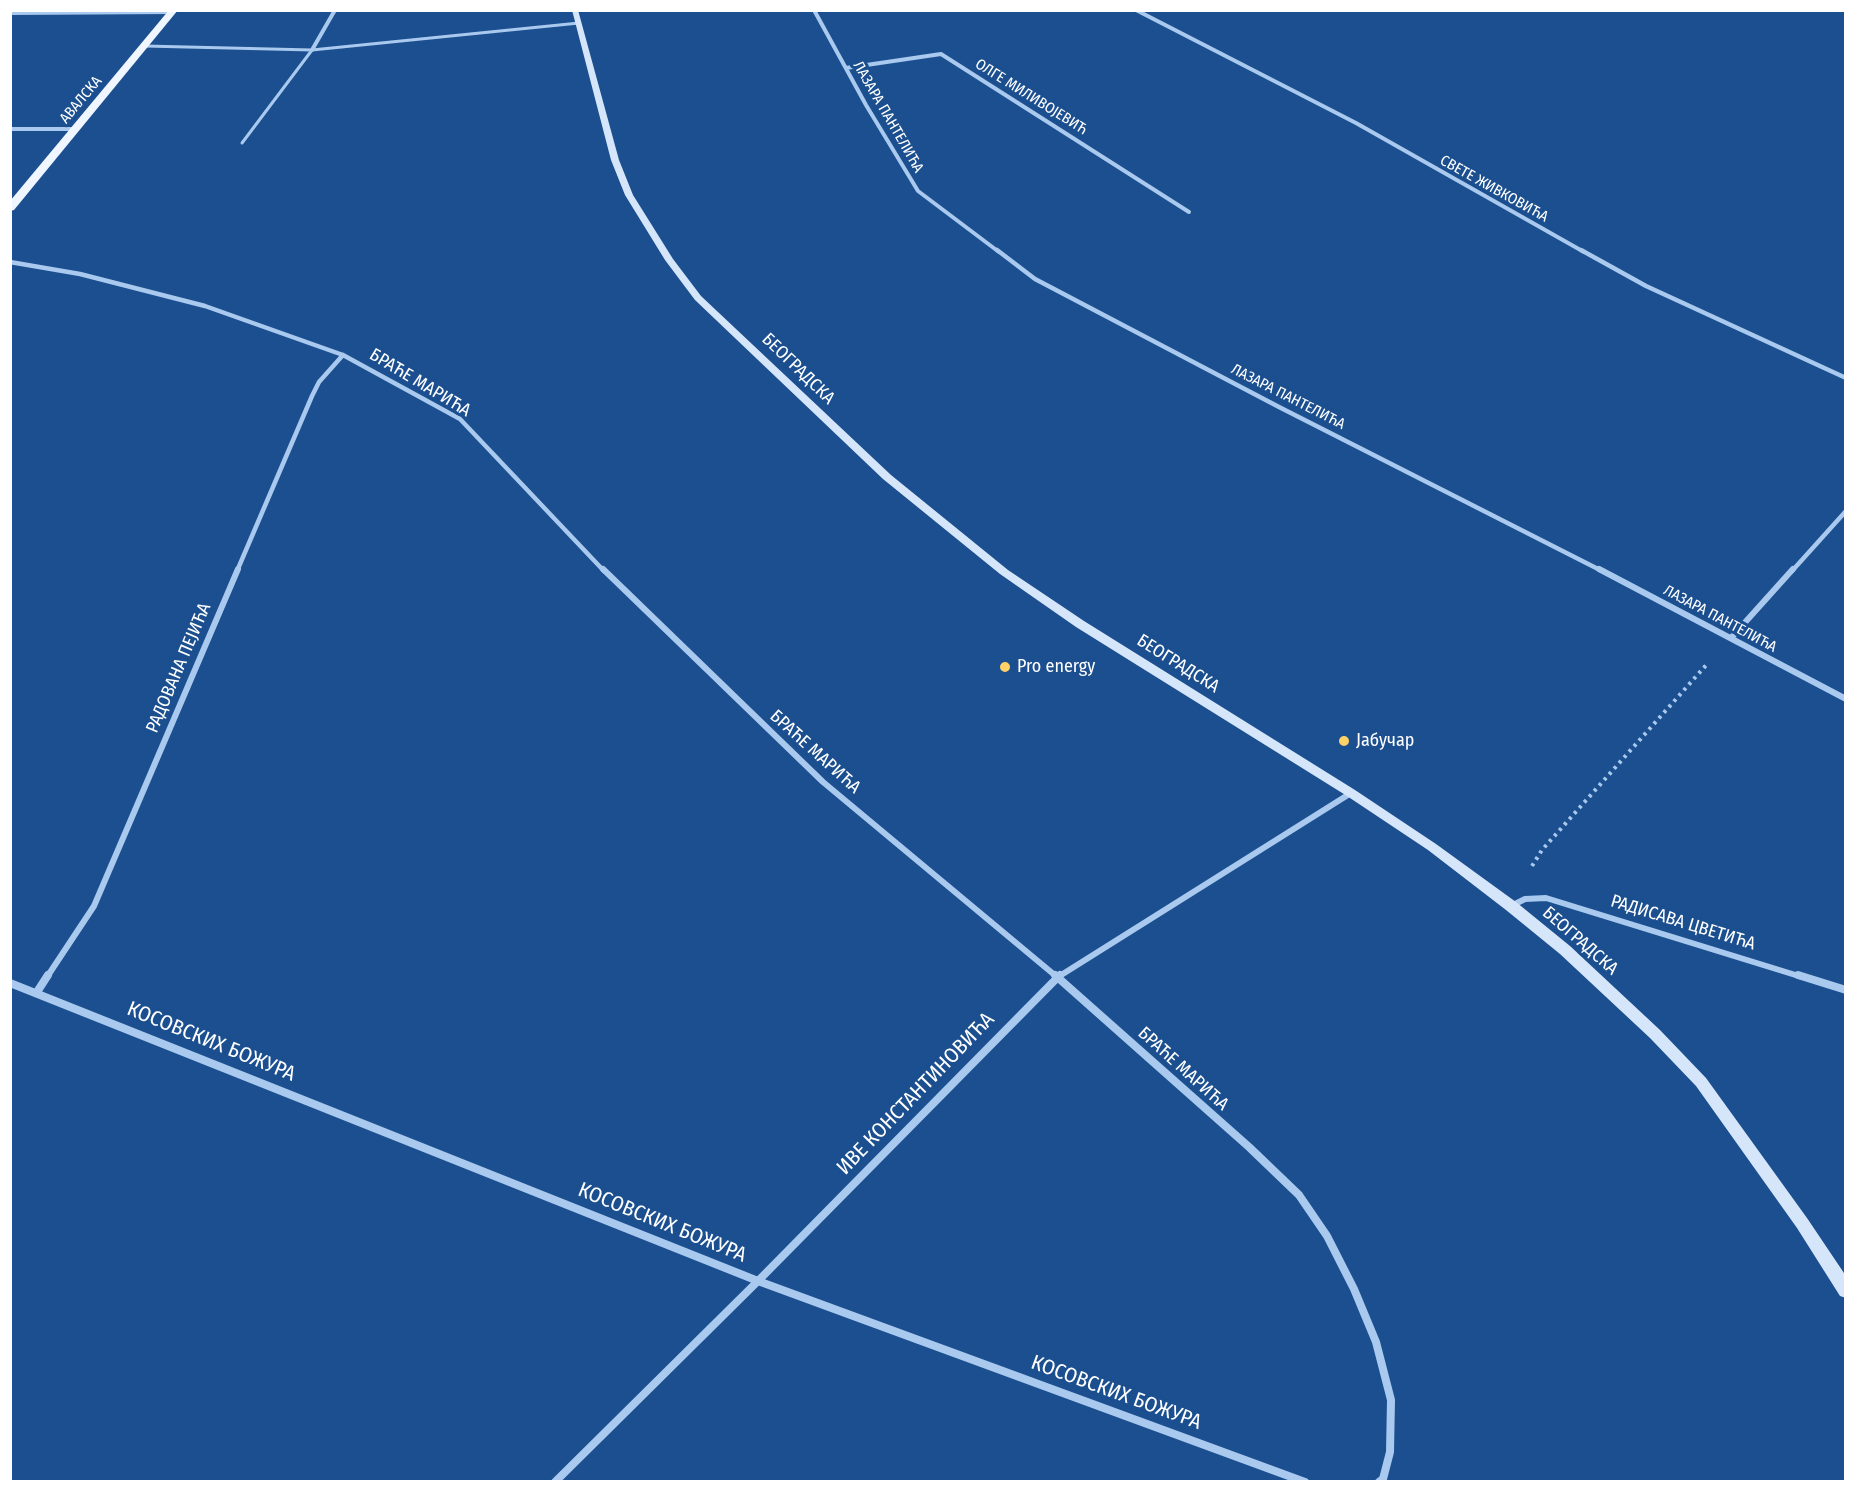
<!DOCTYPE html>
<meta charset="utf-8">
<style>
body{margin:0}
#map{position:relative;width:1856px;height:1492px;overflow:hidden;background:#1b4f8f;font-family:"Fira Sans Condensed",sans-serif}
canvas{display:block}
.frame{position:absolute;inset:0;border:12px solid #fff;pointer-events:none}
</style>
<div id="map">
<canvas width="1856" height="1492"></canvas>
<div class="frame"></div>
</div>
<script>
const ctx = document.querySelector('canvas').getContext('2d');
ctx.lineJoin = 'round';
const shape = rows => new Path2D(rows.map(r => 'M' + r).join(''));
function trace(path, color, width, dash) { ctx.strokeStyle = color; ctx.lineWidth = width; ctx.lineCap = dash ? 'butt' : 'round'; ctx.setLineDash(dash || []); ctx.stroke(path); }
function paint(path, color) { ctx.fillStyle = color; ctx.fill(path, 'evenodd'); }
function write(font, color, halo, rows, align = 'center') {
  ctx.font = font + ' "Fira Sans Condensed",sans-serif'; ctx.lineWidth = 6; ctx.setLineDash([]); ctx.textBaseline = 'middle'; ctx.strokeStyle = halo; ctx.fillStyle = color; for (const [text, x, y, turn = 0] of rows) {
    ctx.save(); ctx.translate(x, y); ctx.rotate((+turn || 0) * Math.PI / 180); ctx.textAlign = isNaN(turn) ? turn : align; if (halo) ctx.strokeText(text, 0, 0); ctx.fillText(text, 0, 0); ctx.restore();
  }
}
const path = shape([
 [1532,866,1542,850,1708,663]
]);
const lane = shape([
 [145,46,312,50,579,23],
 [242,143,312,50]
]);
const streetFar3 = shape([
 [814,10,866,105,918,191,999,252],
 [1136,10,1356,123,1584,252],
 [10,13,173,12],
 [312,50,335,10],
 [846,68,941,54,1189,212],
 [10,129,75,129]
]);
const streetFar2 = shape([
 [997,250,1035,279,1279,407,1602,571],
 [1581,250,1646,286,1846,378],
 [10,262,80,274,205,306,343,355,460,419,604,571],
 [237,571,312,396,319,382,343,355],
 [1792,571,1846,511]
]);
const streetFar1 = shape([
 [603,569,823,782,1057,977],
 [1599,569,1846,699],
 [1731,638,1793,569],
 [1511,906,1525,899,1546,898,1802,977],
 [47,977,94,906,238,569],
 [1058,977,1351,793]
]);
const street = shape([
 [1055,975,1249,1147,1299,1195,1327,1236,1354,1289,1376,1342,1391,1400,1390,1452,1383,1479,1379,1482],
 [1798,975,1846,990],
 [10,983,758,1281,1305,1482],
 [37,992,48,975],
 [555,1482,758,1281,1060,975]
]);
const secondary = shape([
 [572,10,578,10,619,160,633,195,673,259,701,296,891,475,1008,570,1084,621,1355,790,1436,844,1516,902,1570,946,1660,1030,1706,1078,1807,1218,1846,1276,1846,1298,1840,1296,1797,1228,1696,1086,1650,1038,1560,954,1506,910,1428,850,1347,796,1076,627,1000,574,883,479,695,300,665,260,625,195,611,160,572,10]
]);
const primary = shape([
 [169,10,178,10,14,210,10,211,10,201,169,10]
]);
const markers = [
 [1005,667,6,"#ffd166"],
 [1344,741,6,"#ffd166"]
];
const farStreetnames = [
 ["ОЛГЕ МИЛИВОЈЕВИЋ",1031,97,32],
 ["АВАЛСКА",81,100,-50],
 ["ЛАЗАРА ПАНТЕЛИЋА",888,117,60],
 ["СВЕТЕ ЖИВКОВИЋА",1494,189,29],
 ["ЛАЗАРА ПАНТЕЛИЋА",1288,397,27],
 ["ЛАЗАРА ПАНТЕЛИЋА",1720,619,28]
];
const streetNames = [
 ["БЕОГРАДСКА",798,369,44],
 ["БРАЋЕ МАРИЋА",420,383,31],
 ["БЕОГРАДСКА",1178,664,32],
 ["РАДОВАНА ПЕЈИЋА",179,668,-67],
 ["БРАЋЕ МАРИЋА",815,752,42],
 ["РАДИСАВА ЦВЕТИЋА",1683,923,17],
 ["БЕОГРАДСКА",1580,941,41],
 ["БРАЋЕ МАРИЋА",1183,1069,42]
];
const poiNames = [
 ["Pro energy",1017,667],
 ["Јабучар",1356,741]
];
const nearStreetnames = [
 ["КОСОВСКИХ БОЖУРА",211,1042,22],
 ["ИВЕ КОНСТАНТИНОВИЋА",916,1094,-46],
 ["КОСОВСКИХ БОЖУРА",662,1223,22],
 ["КОСОВСКИХ БОЖУРА",1116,1393,20]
];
trace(path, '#a9c9ee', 4, [3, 4.5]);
trace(lane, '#a9c9ee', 3);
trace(streetFar3, '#a9c9ee', 4);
trace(streetFar2, '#a9c9ee', 4.5);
trace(streetFar1, '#a9c9ee', 6);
trace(street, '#a9c9ee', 8);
paint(secondary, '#d6e6fa');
paint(primary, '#f0f6ff');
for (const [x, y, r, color] of markers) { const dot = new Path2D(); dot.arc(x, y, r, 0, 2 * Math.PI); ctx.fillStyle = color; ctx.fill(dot); trace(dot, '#1b4f8f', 2); }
write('15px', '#fff', '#1b4f8f', farStreetnames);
write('18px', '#fff', '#1b4f8f', streetNames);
write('18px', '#fff', '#1b4f8f', poiNames, 'left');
write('21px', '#fff', '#1b4f8f', nearStreetnames);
</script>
